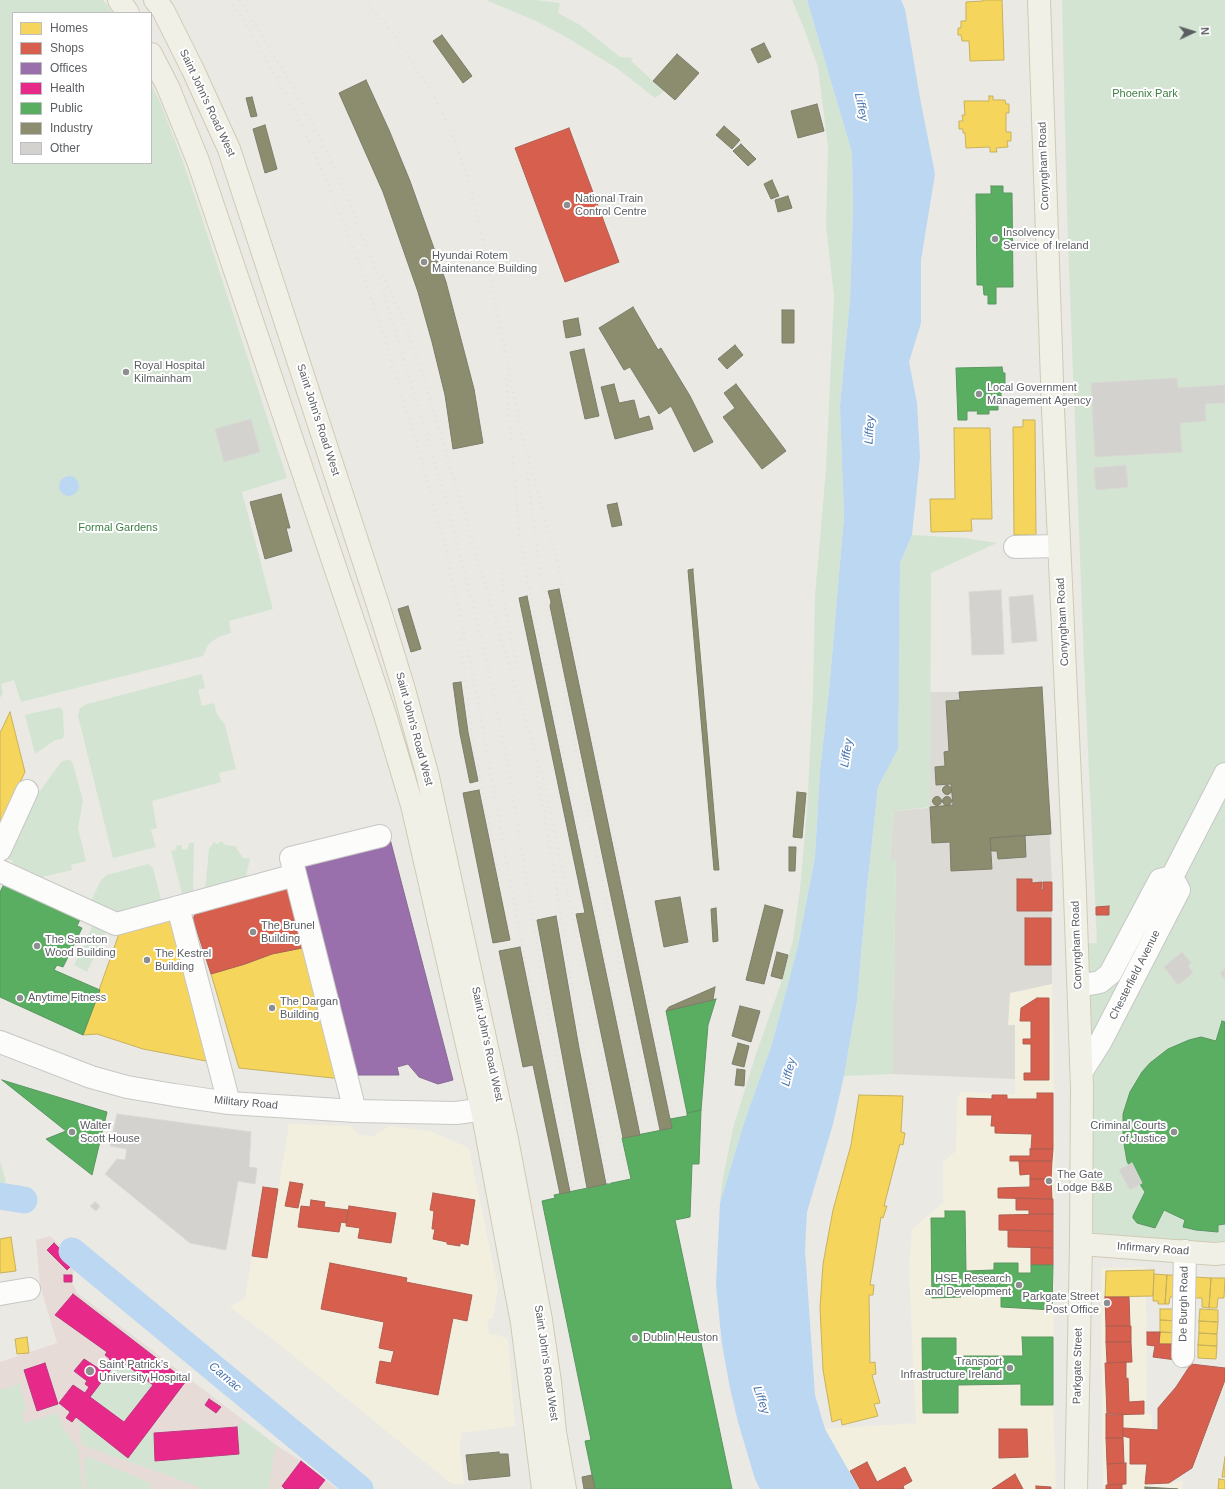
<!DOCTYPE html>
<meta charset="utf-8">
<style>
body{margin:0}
#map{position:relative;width:1225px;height:1489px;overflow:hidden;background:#eae9e4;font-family:Arial,sans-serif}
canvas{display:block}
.legend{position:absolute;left:12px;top:12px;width:140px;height:152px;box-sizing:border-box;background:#fff;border:1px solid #bdbec0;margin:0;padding:5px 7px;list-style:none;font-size:12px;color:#5a5d61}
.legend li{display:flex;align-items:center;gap:8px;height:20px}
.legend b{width:20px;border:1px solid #bdbec0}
.north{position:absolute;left:1173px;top:12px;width:40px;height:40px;-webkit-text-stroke:3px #fff;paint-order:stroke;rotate:86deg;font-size:11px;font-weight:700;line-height:16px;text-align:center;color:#5a5d61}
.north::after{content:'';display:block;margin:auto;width:14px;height:18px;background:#5a5d61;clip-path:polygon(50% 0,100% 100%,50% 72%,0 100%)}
</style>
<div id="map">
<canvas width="1225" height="1489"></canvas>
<ul class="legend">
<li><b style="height:11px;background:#f6d55c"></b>Homes</li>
<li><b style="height:11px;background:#d6604d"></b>Shops</li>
<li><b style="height:11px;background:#9970ab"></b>Offices</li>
<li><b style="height:11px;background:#e7298a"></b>Health</li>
<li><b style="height:11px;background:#5aae61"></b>Public</li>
<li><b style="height:11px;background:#8c8c6e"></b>Industry</li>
<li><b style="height:11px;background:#d3d2cf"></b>Other</li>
</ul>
<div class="north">N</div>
</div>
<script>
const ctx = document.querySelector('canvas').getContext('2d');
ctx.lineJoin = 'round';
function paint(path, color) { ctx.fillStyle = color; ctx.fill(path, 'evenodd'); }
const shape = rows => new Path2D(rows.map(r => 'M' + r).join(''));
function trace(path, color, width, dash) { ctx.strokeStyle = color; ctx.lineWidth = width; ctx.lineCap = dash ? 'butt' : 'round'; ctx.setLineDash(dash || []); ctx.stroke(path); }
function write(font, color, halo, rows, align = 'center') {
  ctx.font = font + ' Arial,sans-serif'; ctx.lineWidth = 4; ctx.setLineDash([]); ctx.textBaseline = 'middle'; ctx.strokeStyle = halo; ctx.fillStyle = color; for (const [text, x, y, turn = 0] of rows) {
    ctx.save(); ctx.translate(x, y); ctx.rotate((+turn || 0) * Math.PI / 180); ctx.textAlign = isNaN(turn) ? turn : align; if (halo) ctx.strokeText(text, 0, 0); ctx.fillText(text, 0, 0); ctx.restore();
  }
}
const commercial = shape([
 [1052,984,1055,1148,1053,1405,1056,1489,859,1489,825,1429,916,1423,909,1271,912,1229,943,1203,943,1162,956,1151,957,1097,962,1092,1015,1094,1015,1025,1008,1025,1010,993],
 [289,1124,350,1126,359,1135,373,1136,390,1126,430,1131,467,1147,470,1153,498,1288,493,1318,487,1319,489,1334,498,1335,508,1339,515,1426,461,1433,460,1450,464,1484,452,1484,274,1340,230,1307,245,1298,252,1256,267,1258],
 [1145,1267,1147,1353,1146,1413,1152,1415,1150,1486,1183,1481,1182,1489,1103,1489,1101,1268]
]);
const industrial = shape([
 [1042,687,1052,882,1052,984,1010,993,1008,1025,1015,1025,1015,1079,893,1074,893,1016,896,861,890,860,894,811,928,808,929,692,959,692]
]);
const medical = shape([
 [50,1236,75,1261,72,1282,77,1293,276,1445,301,1461,337,1489,0,1489,0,1362,57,1343,40,1285,36,1240]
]);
const green = shape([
 [0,0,103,0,113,13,13,13,13,163,151,163,151,84,160,102,182,159,199,209,287,478,242,492,273,609,229,621,231,633,219,637,211,642,208,645,203,656,21,702,14,680,1,684,3,693,0,698],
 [486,0,535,0,560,3,558,13,580,25,620,57,633,58,631,61,664,91,655,98,618,69,566,37,536,21],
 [792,0,807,0,852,153,853,209,850,300,840,406,844,517,829,691,820,771,815,857,798,946,772,1044,744,1123,720,1203,722,1183,733,1128,756,1054,781,983,793,940,800,889,807,811,813,691,815,596,826,469,834,296,826,225,828,147,818,67,803,26],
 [1062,0,1225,0,1225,1244,1081,1244,1077,944,1097,943,1084,665,1067,213],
 [912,535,965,538,997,543,931,573,930,807,894,811,890,860,896,860,893,1016,893,1074,844,1076,857,1001,867,887,878,787,897,750,900,563],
 [202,674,205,688,198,690,202,706,214,703,217,714,225,725,236,769,219,773,221,782,152,801,157,828,151,830,156,847,113,858,78,716,80,708,87,704],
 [60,707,63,711,64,736,62,739,55,740,35,754,25,715],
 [67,760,70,760,73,764,83,801,78,828,86,861,71,865,72,870,38,878,9,868,13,861,2,856,36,789,40,791,61,762],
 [222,841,225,845,235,846,243,858,250,858,245,882,205,892,209,849,214,842,217,844],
 [189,843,194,843,193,895,183,898,171,850,175,851,176,846,182,845,182,849,187,850],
 [148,864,153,868,162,903,120,917,90,903,101,880,107,875],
 [95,921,108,928,87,972,74,965],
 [0,1161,6,1182,0,1184],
 [119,1359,153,1385,124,1422,90,1397],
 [19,1384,26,1408,22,1415,25,1423,57,1413,64,1429,78,1449,82,1489,0,1489,0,1390],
 [79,1420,128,1458,149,1431,154,1433,155,1461,239,1454,237,1427,243,1420,276,1445,268,1489,203,1489,170,1476,82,1445],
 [89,1457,150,1483,150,1489,86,1489,84,1460]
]);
const water = shape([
 [807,0,901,0,905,9,920,98,935,174,921,260,921,323,909,362,917,403,920,457,912,535,900,563,898,749,878,787,867,887,857,1001,844,1076,833,1124,807,1212,805,1250,815,1395,825,1429,859,1489,760,1489,755,1479,738,1422,730,1388,722,1344,716,1285,720,1203,744,1123,772,1044,798,946,815,857,820,771,829,691,844,517,840,406,850,300,853,209,852,153],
 '59 486a10 10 0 1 1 20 0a10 10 0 1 1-20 0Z'
]);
const homes = shape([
 [983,0,1002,0,1004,60,970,61,969,41,962,41,961,35,958,35,958,28,961,28,961,21,966,21,966,2,983,1,983,0],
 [989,96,993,96,993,100,1005,100,1006,104,1009,104,1009,113,1006,113,1006,132,1011,132,1011,141,1007,141,1008,147,996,148,997,152,990,152,990,147,966,148,965,133,963,133,963,129,959,129,959,121,963,121,962,115,965,115,964,101,989,101,989,96],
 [1023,420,1035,420,1036,535,1014,535,1013,427,1023,427,1023,420],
 [954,428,990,428,992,519,971,519,972,531,931,532,930,499,955,499,954,428],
 [10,712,25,772,0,824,0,733,10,712],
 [173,917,211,1062,143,1049,97,1034,83,1035,120,931,173,917],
 [312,946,342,1079,239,1068,211,974,245,964,272,954,312,946],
 [859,1095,903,1096,901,1132,905,1133,903,1145,900,1144,884,1206,887,1206,883,1218,881,1217,870,1285,874,1285,873,1295,869,1295,870,1363,875,1362,876,1374,872,1375,880,1403,874,1404,878,1416,842,1425,841,1419,832,1422,823,1370,820,1308,823,1264,833,1210,851,1145,859,1095],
 [11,1237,16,1271,0,1273,0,1239,11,1237],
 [1154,1270,1153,1296,1105,1297,1106,1271,1154,1270],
 [1154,1274,1167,1275,1165,1304,1158,1304,1158,1301,1153,1301,1154,1274],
 [1167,1275,1181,1275,1180,1297,1170,1297,1169,1304,1165,1304,1167,1275],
 [1195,1277,1211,1278,1209,1308,1202,1307,1202,1298,1194,1298,1195,1277],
 [1211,1278,1225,1278,1224,1298,1218,1298,1217,1308,1209,1308,1211,1278],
 [1160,1309,1178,1309,1178,1321,1160,1320,1160,1309],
 [1200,1309,1218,1310,1218,1322,1199,1321,1200,1309],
 [1160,1320,1178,1321,1178,1333,1160,1332,1160,1320],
 [1199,1321,1218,1322,1217,1334,1199,1333,1199,1321],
 [1160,1332,1178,1333,1178,1344,1159,1344,1160,1332],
 [1199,1333,1217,1334,1217,1346,1198,1345,1199,1333],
 [27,1337,29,1353,17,1354,15,1339,27,1337],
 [1198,1345,1217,1346,1216,1359,1198,1358,1198,1345],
 [1225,1457,1225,1477,1222,1477,1225,1457],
 [1219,1479,1225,1480,1225,1489,1218,1489,1219,1479]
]);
const shops = shape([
 [569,128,619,262,565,282,515,148,569,128],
 [294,871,312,946,272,954,245,964,211,974,193,919,199,905,294,871],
 [1017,879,1032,879,1032,883,1042,882,1041,890,1043,890,1043,882,1052,882,1052,911,1017,911,1017,879],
 [1109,906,1109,915,1096,915,1096,907,1109,906],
 [1025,918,1051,918,1051,965,1025,965,1025,918],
 [1037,998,1049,998,1049,1080,1024,1080,1024,1073,1031,1073,1031,1044,1023,1044,1023,1039,1031,1039,1031,1021,1020,1021,1021,1008,1037,998],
 [1037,1093,1053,1093,1053,1149,1031,1149,1032,1134,995,1133,995,1126,991,1126,992,1115,967,1115,967,1098,992,1099,992,1095,1007,1095,1007,1099,1037,1099,1037,1093],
 [1030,1149,1053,1149,1052,1161,1010,1161,1010,1156,1030,1156,1030,1149],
 [1019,1161,1052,1161,1051,1179,1030,1179,1030,1174,1020,1175,1019,1161],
 [1030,1179,1051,1179,1052,1199,998,1198,998,1188,1030,1187,1030,1179],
 [290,1182,303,1184,298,1208,285,1206,290,1182],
 [263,1187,278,1189,267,1258,252,1256,263,1187],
 [433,1193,475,1200,468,1245,460,1243,460,1246,447,1244,447,1242,433,1239,435,1229,432,1229,434,1211,430,1210,433,1193],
 [1016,1198,1053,1199,1053,1214,1029,1214,1029,1210,1016,1210,1016,1198],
 [311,1200,325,1202,324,1207,348,1210,346,1223,341,1222,339,1232,298,1227,301,1206,310,1207,311,1200],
 [349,1206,396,1213,391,1243,358,1238,360,1228,346,1226,349,1206],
 [1053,1214,1053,1231,999,1230,999,1215,1053,1214],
 [1008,1230,1053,1231,1053,1248,1008,1247,1008,1230],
 [1031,1247,1053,1248,1053,1265,1031,1265,1031,1247],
 [330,1263,407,1278,406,1282,472,1295,467,1321,453,1318,438,1395,376,1383,380,1361,391,1363,394,1351,379,1348,384,1322,321,1309,330,1263],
 [1105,1297,1129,1297,1130,1326,1106,1326,1105,1297],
 [1106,1326,1131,1326,1131,1342,1106,1342,1106,1326],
 [1147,1332,1160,1332,1159,1344,1178,1344,1176,1360,1153,1357,1155,1346,1147,1345,1147,1332],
 [1106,1342,1131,1342,1132,1362,1107,1363,1106,1342],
 [1126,1362,1126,1379,1128,1378,1129,1402,1144,1401,1144,1414,1107,1415,1105,1363,1126,1362],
 [1191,1364,1225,1368,1225,1380,1192,1468,1169,1483,1145,1484,1147,1464,1130,1464,1130,1438,1123,1436,1123,1428,1158,1430,1158,1408,1176,1387,1191,1364],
 [1106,1414,1123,1414,1123,1438,1106,1438,1106,1414],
 [999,1429,1027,1429,1028,1457,999,1458,999,1429],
 [1106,1438,1123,1438,1124,1463,1107,1464,1106,1438],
 [867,1462,877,1482,905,1467,912,1481,903,1486,904,1489,860,1489,850,1471,867,1462],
 [1126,1463,1126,1484,1108,1485,1107,1464,1126,1463],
 [1015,1474,1023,1489,992,1489,1015,1474],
 [1122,1484,1122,1489,1106,1489,1106,1485,1122,1484],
 [1036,1486,1051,1487,1051,1489,1036,1489,1036,1486]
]);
const offices = shape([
 [390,839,453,1080,438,1084,419,1077,408,1064,397,1067,399,1075,357,1075,302,862,390,839]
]);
const health = shape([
 [54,1243,74,1263,67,1270,47,1250,54,1243],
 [64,1275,72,1275,72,1282,64,1282,64,1275],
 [73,1294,186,1381,128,1458,76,1417,72,1422,66,1418,70,1412,59,1403,73,1385,85,1393,89,1387,85,1384,87,1381,74,1371,84,1359,101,1370,110,1359,105,1355,107,1352,55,1315,73,1294],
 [119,1359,153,1385,124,1422,90,1397,119,1359],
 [45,1363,58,1404,37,1411,24,1370,45,1363],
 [209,1399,221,1407,216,1413,205,1405,209,1399],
 [237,1427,239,1454,155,1461,154,1433,237,1427],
 [301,1461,325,1480,318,1489,285,1489,282,1486,301,1461]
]);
const public = shape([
 [991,186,1003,186,1003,193,1012,193,1013,287,996,287,996,304,988,304,988,295,984,295,983,285,977,285,976,194,991,194,991,186],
 [1002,367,1003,373,1005,373,1005,387,1001,387,1001,401,998,401,998,410,989,410,989,414,977,414,978,411,967,411,967,420,958,420,956,368,1002,367],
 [7,878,83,913,77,926,82,928,63,967,57,965,54,970,100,990,83,1035,0,997,0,892,7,878],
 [716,999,708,1025,701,1110,687,1113,666,1011,716,999],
 [1222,1021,1225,1022,1225,1224,1218,1225,1218,1232,1196,1230,1183,1227,1185,1220,1164,1210,1155,1228,1137,1223,1133,1218,1133,1216,1145,1192,1132,1172,1127,1161,1123,1138,1123,1114,1130,1092,1142,1072,1150,1063,1168,1049,1189,1040,1201,1037,1216,1041,1222,1021],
 [2,1080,107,1112,92,1175,46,1139,66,1131,2,1080],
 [701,1110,699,1164,692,1164,690,1217,675,1220,732,1489,595,1489,585,1441,591,1440,542,1201,555,1198,554,1195,631,1179,622,1138,672,1128,670,1119,687,1116,687,1113,701,1110],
 [945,1211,965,1211,966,1271,994,1270,994,1263,1018,1263,1018,1273,1031,1273,1031,1265,1053,1265,1052,1310,1001,1307,1001,1289,960,1289,961,1297,932,1298,931,1218,945,1218,945,1211],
 [1022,1337,1053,1337,1053,1405,1021,1405,1021,1384,958,1385,958,1413,923,1413,922,1338,956,1338,956,1356,1023,1356,1022,1337]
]);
const industry = shape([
 [442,35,472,76,463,83,433,41,442,35],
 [764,43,771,57,758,63,751,49,764,43],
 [677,54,699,73,675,100,653,81,677,54],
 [366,80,389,130,410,181,446,282,474,389,483,443,453,449,445,395,432,342,418,292,383,192,339,93,366,80],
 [252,97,257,116,251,117,246,98,252,97],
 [817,104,824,131,798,138,791,111,817,104],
 [265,125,277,169,265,173,253,129,265,125],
 [724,126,740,140,732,149,716,135,724,126],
 [741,144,756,159,748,166,733,151,741,144],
 [772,180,779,196,771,199,764,184,772,180],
 [788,196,792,208,778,212,775,200,788,196],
 [633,307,658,350,661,348,690,396,713,442,694,452,671,406,659,414,630,367,624,370,599,328,633,307],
 [782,310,794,310,794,343,782,343,782,310],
 [578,318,581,335,566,338,563,321,578,318],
 [735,345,743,355,727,369,718,359,735,345],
 [584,349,599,416,585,419,570,352,584,349],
 [614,384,619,403,634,400,639,419,649,416,653,429,615,439,601,387,614,384],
 [736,384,786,451,762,469,723,417,735,408,724,393,736,384],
 [281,494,290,528,286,528,292,551,265,559,250,502,281,494],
 [617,503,622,525,612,527,607,505,617,503],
 [693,569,693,572,719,870,714,870,688,570,693,569],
 [559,589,670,1119,672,1128,660,1130,550,606,551,602,548,591,559,589],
 [527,596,640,1135,623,1138,576,914,585,913,519,598,527,596],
 [408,606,421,649,411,652,398,609,408,606],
 [461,682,468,732,478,781,470,783,460,734,453,683,461,682],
 [1042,687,1051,834,990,838,992,869,951,871,950,842,932,843,930,807,953,805,951,784,936,785,935,767,945,766,944,752,949,751,946,701,960,700,959,692,1042,687],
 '942.5 790a4.5 4.5 0 1 1 9 0a4.5 4.5 0 1 1-9 0Z',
 [479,790,510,940,493,943,463,793,479,790],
 [797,792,806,793,802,838,793,837,797,792],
 '942.5 801a4.5 4.5 0 1 1 9 0a4.5 4.5 0 1 1-9 0Z',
 '932.5 801a4.5 4.5 0 1 1 9 0a4.5 4.5 0 1 1-9 0Z',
 [1025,835,1026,857,998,859,997,851,991,851,990,838,1025,835],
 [789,847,796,847,795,871,789,871,789,847],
 [680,897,688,942,664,947,655,901,680,897],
 [765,905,783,910,764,984,746,980,765,905],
 [716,908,718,941,713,942,711,909,716,908],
 [556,916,579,1048,606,1184,587,1188,537,920,556,916],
 [520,947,570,1192,560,1194,533,1065,523,1067,499,951,520,947],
 [777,952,788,955,782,979,771,976,777,952],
 [715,987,713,1000,666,1011,669,1007,715,987],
 [740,1006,760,1011,751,1042,732,1036,740,1006],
 [738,1043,749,1046,744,1067,732,1064,738,1043],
 [737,1069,745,1070,744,1086,735,1085,737,1069],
 [499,1452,499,1454,508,1454,510,1476,469,1480,466,1455,499,1452],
 [592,1475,595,1489,584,1489,582,1477,592,1475],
 [1145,1487,1178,1489,1145,1489,1145,1487]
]);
const river = shape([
 [0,1196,24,1200],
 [72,1251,360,1489]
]);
const building = shape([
 [1177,378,1178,388,1225,385,1225,403,1205,404,1206,421,1180,423,1182,452,1095,457,1091,383,1177,378],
 [251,419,260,452,224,462,215,429,251,419],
 [1126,465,1128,487,1096,490,1094,468,1126,465],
 [1001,590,1004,654,972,655,969,592,1001,590],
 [1033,595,1037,641,1012,643,1009,597,1033,595],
 [1182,952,1191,963,1188,966,1193,973,1178,985,1164,967,1182,952],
 [1225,969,1225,978,1224,979,1220,973,1225,969],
 [117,1114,251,1132,249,1167,257,1168,255,1184,238,1181,226,1250,190,1243,105,1174,117,1159,125,1160,127,1149,110,1146,117,1114],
 [1132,1163,1142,1183,1130,1190,1119,1170,1132,1163],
 [95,1202,100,1206,96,1211,90,1206,95,1202]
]);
const minor = shape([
 [1015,547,1059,546],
 [0,850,27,791],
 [0,871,116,924,295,875],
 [178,907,229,1103],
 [1079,986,1100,982,1110,974,1160,880,1172,877,1225,774],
 [0,1042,91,1077,127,1087,174,1095,229,1103,355,1111,456,1113,500,1107],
 [1082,1071,1101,1041,1179,890,1172,877],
 [355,1111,291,858,380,836],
 [0,1294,29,1289],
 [1183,1356,1185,1251]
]);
const major = shape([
 [119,0,128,13],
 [155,0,163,10,193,70,229,149,379,608,403,686,428,777,507,1139,541,1320,550,1382,555,1432,565,1489],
 [1039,0,1053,410,1074,867,1082,1087,1081,1244,1076,1489],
 [151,54,168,87,198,161,385,715,412,805,482,1110,522,1323,543,1489],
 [1081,1244,1215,1254,1225,1253]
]);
const rail = shape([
 [230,0,251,33,281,86,300,122,325,177,353,247,382,331,425,472,446,550,476,691,518,924,573,1191],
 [240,0,290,82,322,142,349,200,383,290,440,480,477,620,498,714,507,760,546,999,583,1189],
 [365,0,395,36,430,89,444,116,457,148,467,175,479,222,523,440,556,556,618,860,672,1113],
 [383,275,405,324,423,376,544,782,628,1180],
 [506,379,519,530,527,578,587,871,640,1120],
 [527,473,539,565,599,866,653,1114],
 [502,573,505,607,518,674],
 [460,639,472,737,501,882],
 [536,770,548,836,574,998,609,1184]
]);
const markers = [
 [567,205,4,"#8c8e8f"],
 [995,239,4,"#8c8e8f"],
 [424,262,4,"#8c8e8f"],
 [126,372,4,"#8c8e8f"],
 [979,394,4,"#8c8e8f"],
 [253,932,4,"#8c8e8f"],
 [37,946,4,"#8c8e8f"],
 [147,960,4,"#8c8e8f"],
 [20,998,4,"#8c8e8f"],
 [272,1008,4,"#8c8e8f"],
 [72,1132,4,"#8c8e8f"],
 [1174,1132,4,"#8c8e8f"],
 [1049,1181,4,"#8c8e8f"],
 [1019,1285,4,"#8c8e8f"],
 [1107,1303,4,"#8c8e8f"],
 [635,1338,4,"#8c8e8f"],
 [1010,1368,4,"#8c8e8f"],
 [90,1371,5,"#8c8e8f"]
];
const parkNames = [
 ["Phoenix Park",1145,94],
 ["Formal Gardens",118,528]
];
const streetNames = [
 ["Saint John's Road West",207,103,65],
 ["Conyngham Road",1044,166,-92],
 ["Saint John's Road West",318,420,72],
 ["Conyngham Road",1063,622,-93],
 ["Saint John's Road West",414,729,75],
 ["Conyngham Road",1077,945,-92],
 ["Chesterfield Avenue",1135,975,-63],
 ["Saint John's Road West",487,1044,78],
 ["Military Road",246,1103,5],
 ["Infirmary Road",1153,1249,4],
 ["De Burgh Road",1184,1304,-89],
 ["Saint John's Road West",546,1363,82],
 ["Parkgate Street",1078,1366,-89]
];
const poiNames = [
 ["National Train",575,199],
 ["Control Centre",575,212],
 ["Insolvency",1003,233],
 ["Service of Ireland",1003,246],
 ["Hyundai Rotem",432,256],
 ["Maintenance Building",432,269],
 ["Royal Hospital",134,366],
 ["Kilmainham",134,379],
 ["Local Government",987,388],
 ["Management Agency",987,401],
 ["The Brunel",261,926],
 ["Building",261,939],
 ["The Sancton",45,940],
 ["Wood Building",45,953],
 ["The Kestrel",155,954],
 ["Building",155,967],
 ["Anytime Fitness",28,998],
 ["The Dargan",280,1002],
 ["Building",280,1015],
 ["Walter",80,1126],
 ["Scott House",80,1139],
 ["Criminal Courts",1166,1126,"right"],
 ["of Justice",1166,1139,"right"],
 ["The Gate",1057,1175],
 ["Lodge B&B",1057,1188],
 ["HSE, Research",1011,1279,"right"],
 ["and Development",1011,1292,"right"],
 ["Parkgate Street",1099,1297,"right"],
 ["Post Office",1099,1310,"right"],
 ["Dublin Heuston",643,1338],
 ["Transport",1002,1362,"right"],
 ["Infrastructure Ireland",1002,1375,"right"],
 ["Saint Patrick’s",99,1365],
 ["University Hospital",99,1378]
];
const waterNames = [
 ["Liffey",861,107,78],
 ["Liffey",870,430,-87],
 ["Liffey",847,753,-81],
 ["Liffey",789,1072,-77],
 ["Camac",225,1377,40],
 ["Liffey",761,1400,71]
];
paint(commercial, '#f3efde');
paint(industrial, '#dbdad5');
paint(medical, '#e6dbd7');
paint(green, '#d3e5d2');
paint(water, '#bcd7f1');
paint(homes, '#f6d55c');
trace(homes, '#c7b15e', 1);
paint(shops, '#d6604d');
trace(shops, '#b15f53', 1);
paint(offices, '#9970ab');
trace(offices, '#866a95', 1);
paint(health, '#e7298a');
trace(health, '#bd397e', 1);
paint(public, '#5aae61');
trace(public, '#5a9661', 1);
paint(industry, '#8c8c6e');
trace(industry, '#7d7e6a', 1);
trace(river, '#bcd7f1', 27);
paint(building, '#d3d2cf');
trace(building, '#d9d8d4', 1);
trace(minor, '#c7c7c6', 24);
trace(major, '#d0cab4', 24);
trace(minor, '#fcfcfb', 22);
trace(major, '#f1f0e7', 22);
trace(rail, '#e2e2e1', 3, [1, 5]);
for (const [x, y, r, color] of markers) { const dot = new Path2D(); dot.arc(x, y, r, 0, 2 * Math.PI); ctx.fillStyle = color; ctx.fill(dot); trace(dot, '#fff', 1.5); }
write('11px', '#3c7e43', '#fff', parkNames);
write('11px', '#5a5d61', '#fff', streetNames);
write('11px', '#5a5d61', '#fff', poiNames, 'left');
write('italic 12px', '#4a75ae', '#fff', waterNames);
</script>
